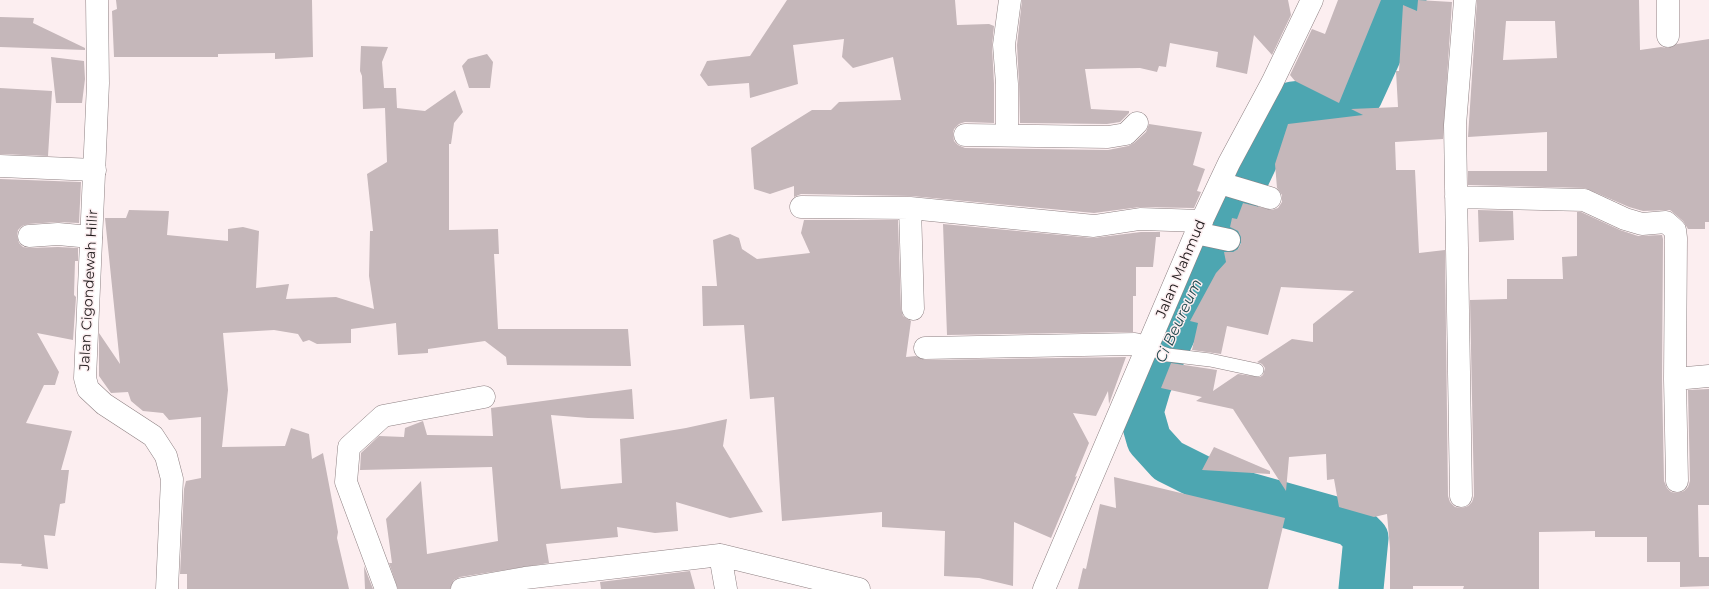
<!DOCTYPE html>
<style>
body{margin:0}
canvas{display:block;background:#fceef0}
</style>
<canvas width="1709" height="589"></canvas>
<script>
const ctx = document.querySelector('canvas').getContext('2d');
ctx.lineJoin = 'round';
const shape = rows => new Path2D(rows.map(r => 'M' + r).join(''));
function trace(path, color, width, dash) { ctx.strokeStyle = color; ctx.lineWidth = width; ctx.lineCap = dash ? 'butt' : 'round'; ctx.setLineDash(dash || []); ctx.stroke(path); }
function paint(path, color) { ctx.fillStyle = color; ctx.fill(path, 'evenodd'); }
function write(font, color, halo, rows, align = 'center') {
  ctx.font = font + ' Montserrat,sans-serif'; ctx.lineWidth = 3; ctx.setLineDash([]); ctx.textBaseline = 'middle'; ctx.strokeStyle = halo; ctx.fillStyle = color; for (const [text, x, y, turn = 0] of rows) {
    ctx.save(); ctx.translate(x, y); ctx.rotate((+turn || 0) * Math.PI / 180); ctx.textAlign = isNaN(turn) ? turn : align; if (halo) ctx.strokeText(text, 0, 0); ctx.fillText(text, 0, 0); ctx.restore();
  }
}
const river = shape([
 [1361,589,1366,538,1352,524,1220,487,1168,461,1149,440,1141,412,1149,385,1278,112,1292,104,1360,96,1404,0]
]);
const building = shape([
 [116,0,312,0,313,57,275,59,275,53,218,54,218,57,114,57,112,11,117,9],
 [787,0,955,0,957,25,989,24,994,26,992,46,994,84,994,123,965,122,959,124,954,129,953,134,954,141,958,145,965,148,1108,150,1128,146,1134,143,1146,132,1149,124,1202,132,1193,165,1205,169,1197,191,1201,192,1194,208,1140,207,1094,213,911,196,801,194,794,197,794,186,770,194,754,189,751,148,812,110,831,110,839,102,901,100,893,57,853,68,842,57,844,39,793,45,798,84,750,98,749,83,708,86,700,75,707,61,750,56],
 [1022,0,1288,0,1291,15,1272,55,1254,35,1247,74,1216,67,1218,52,1170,43,1166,67,1159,66,1157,72,1140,68,1085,69,1091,109,1129,111,1129,113,1120,122,1107,124,1020,123,1019,83,1017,45],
 [1338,0,1381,0,1339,103,1295,81,1290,75,1312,29,1325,34],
 [1418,0,1452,2,1443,139,1395,142,1396,170,1415,170,1419,253,1445,250,1448,496,1450,502,1455,507,1462,508,1468,506,1472,502,1474,496,1470,300,1507,299,1507,279,1563,279,1562,257,1577,256,1577,212,1581,212,1620,230,1638,236,1662,235,1663,239,1662,379,1664,481,1667,488,1671,492,1677,493,1684,491,1688,487,1690,481,1688,390,1709,389,1709,505,1698,505,1699,557,1709,557,1709,586,1680,587,1680,562,1647,562,1647,537,1595,537,1595,531,1539,532,1539,589,1463,589,1464,586,1413,586,1413,589,1390,589,1390,548,1387,514,1374,517,1339,507,1334,479,1327,480,1326,454,1289,457,1286,491,1233,409,1196,401,1202,397,1161,388,1171,363,1217,370,1213,391,1238,374,1260,377,1263,375,1265,368,1262,364,1257,362,1292,339,1313,342,1313,324,1354,291,1281,287,1268,335,1227,326,1221,354,1192,350,1198,323,1190,321,1216,273,1226,262,1224,252,1233,252,1238,249,1241,243,1241,237,1238,231,1230,227,1232,218,1237,219,1243,203,1272,210,1278,208,1282,202,1282,195,1277,188,1275,164,1288,124,1363,115,1351,109,1398,107,1396,71,1399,71,1403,5,1417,11],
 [1477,0,1639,0,1640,50,1661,47,1668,48,1677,44,1709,39,1709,222,1705,222,1705,229,1688,229,1683,221,1670,210,1643,211,1629,207,1585,188,1468,185,1468,171,1547,171,1547,132,1468,137],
 [1506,21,1555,21,1557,58,1503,60],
 [0,17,34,18,33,23,85,48,85,50,0,47],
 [361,46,388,47,382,62,384,88,396,88,397,108,425,111,455,90,463,112,454,123,451,144,449,144,449,230,498,229,499,254,494,254,498,329,628,329,631,366,507,365,506,357,485,341,428,349,428,353,398,355,396,323,351,329,351,343,317,344,309,340,303,342,298,334,274,330,223,333,228,390,222,447,285,446,291,428,309,434,312,459,323,453,338,532,337,538,349,589,187,589,187,574,180,574,184,489,186,481,201,478,201,417,169,420,163,413,143,411,131,401,128,392,111,393,99,376,99,333,120,364,105,218,126,218,129,210,169,211,167,235,228,241,228,229,243,227,259,231,256,288,289,284,286,299,336,297,374,309,369,276,370,231,373,231,367,174,387,162,385,108,363,109,362,76,360,71],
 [487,54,493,62,490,88,469,88,462,66,468,59],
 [51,57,84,61,85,79,82,103,56,103],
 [0,88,52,91,48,156,0,154],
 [0,179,81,182,79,223,57,222,28,224,22,226,18,230,17,236,19,243,23,247,29,248,58,247,78,248,78,261,75,261,74,295,76,297,73,340,37,333,59,372,55,385,44,385,26,423,72,431,61,470,69,470,65,503,60,504,55,536,44,535,48,569,21,566,22,564,0,563],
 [1478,210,1513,211,1514,240,1479,242],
 [804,220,898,220,901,309,903,316,911,321,906,357,916,356,925,360,1126,357,1109,404,1108,391,1096,416,1073,413,1089,443,1075,477,1077,476,1051,538,1014,522,1013,586,979,578,944,576,945,531,882,527,882,512,782,521,774,397,750,399,744,325,703,326,702,286,717,286,713,240,730,234,739,238,742,249,757,259,810,253,801,233],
 [943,224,1093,238,1141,232,1160,232,1160,237,1156,237,1153,267,1136,267,1136,296,1133,296,1133,332,947,335],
 [632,389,634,419,588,418,551,415,561,489,622,483,620,439,686,428,727,419,723,446,763,512,730,518,676,502,678,531,655,533,617,527,618,537,546,544,549,563,460,577,454,580,450,589,398,589,389,563,392,563,386,519,421,481,427,554,498,541,492,467,360,470,361,453,379,436,404,437,405,428,423,421,427,435,493,436,491,408],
 [1214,447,1270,471,1270,474,1202,470],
 [1114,477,1285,518,1268,589,1078,589,1083,568,1086,569,1100,504,1116,508],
 [364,566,373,589,365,589],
 [690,571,695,589,601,589,600,582]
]);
const service = shape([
 [1148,348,1168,355,1210,360,1257,370]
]);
const minor = shape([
 [1668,36,1668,0],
 [1007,134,1007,84,1004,45,1010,0],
 [965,135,1108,137,1126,134,1137,123],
 [0,166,95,170],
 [1220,183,1270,198],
 [1456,197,1584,200,1625,219,1642,224,1666,222,1675,230,1676,238,1675,379,1709,376],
 [801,207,910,208,1094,226,1140,219,1202,221],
 [910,208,913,309],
 [1196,233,1229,240],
 [29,236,58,234,91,237],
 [925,348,1135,344,1148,348],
 [1675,379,1677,481],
 [1461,496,1455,125,1465,0],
 [720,555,726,589],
 [386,589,346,482,349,447,383,416,484,397],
 [462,589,525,578,720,555,859,589]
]);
const tertiary = shape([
 [97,0,98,83,85,378,88,389,104,404,153,436,166,456,172,479,167,589],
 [1044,589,1196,233,1229,163,1272,83,1312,0]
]);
const streetNames = [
 ["Jalan Mahmud",1181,269,-67],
 ["Jalan Cigondewah Hilir",89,290,-87]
];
const waterNames = [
 ["Ci Beureum",1179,321,-65]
];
trace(river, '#4da6b1', 45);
paint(building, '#c5b7ba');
trace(service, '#8e8183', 14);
trace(minor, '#8e8183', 23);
trace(tertiary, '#8e8183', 23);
trace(service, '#fff', 13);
trace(minor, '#fff', 22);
trace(tertiary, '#fff', 22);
write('14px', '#1d1819', '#fceef0', streetNames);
write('italic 15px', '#20494e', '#fceef0', waterNames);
</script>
